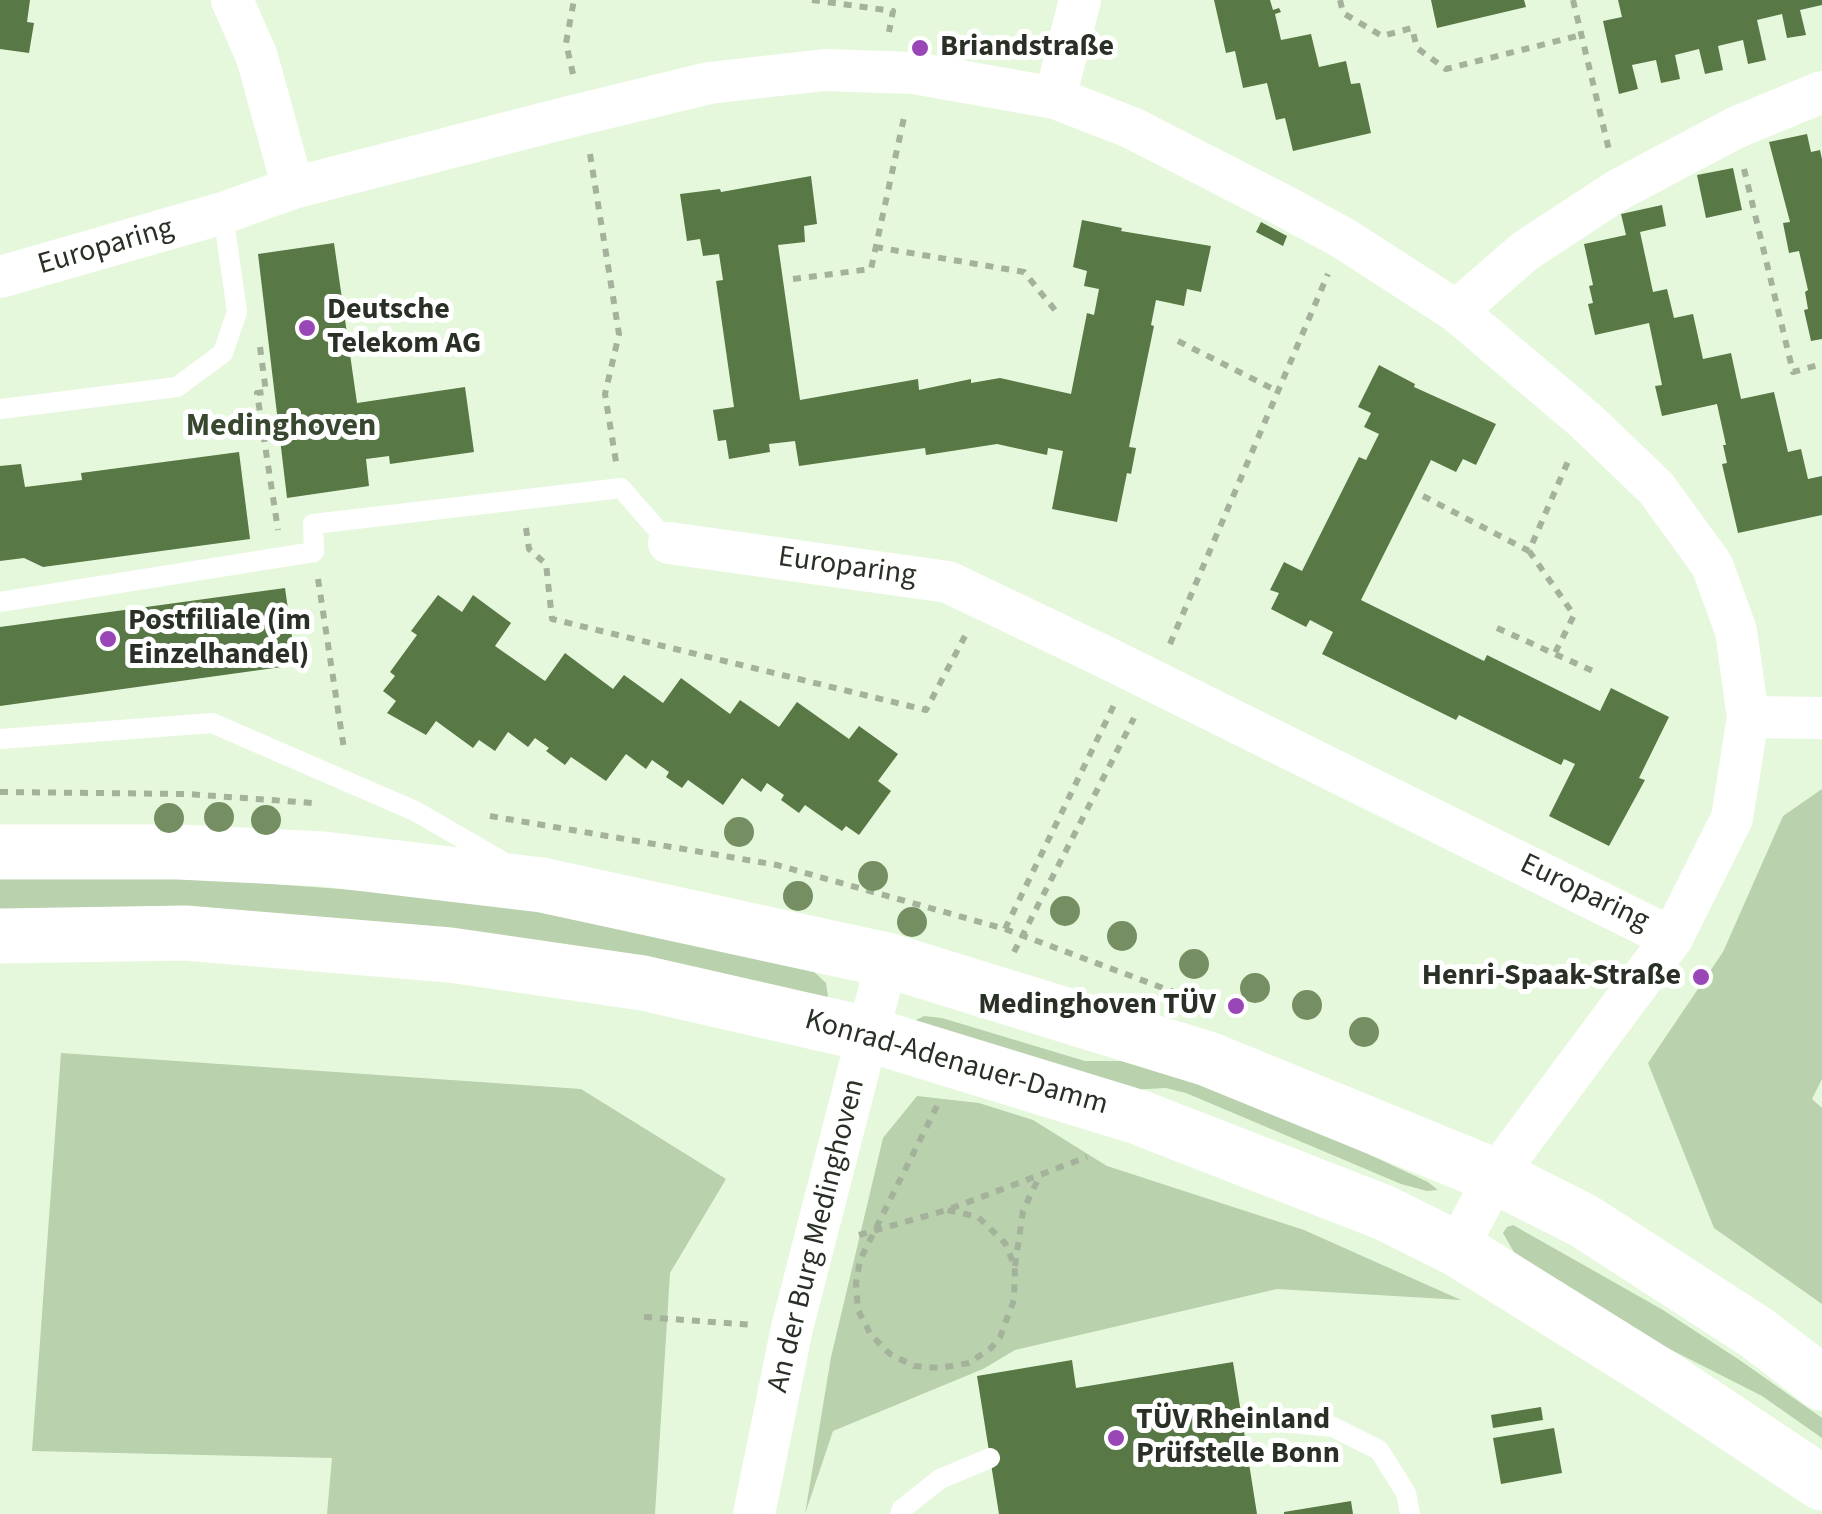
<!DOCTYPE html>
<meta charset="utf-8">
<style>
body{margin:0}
canvas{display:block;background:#e6f8dc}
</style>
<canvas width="1822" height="1514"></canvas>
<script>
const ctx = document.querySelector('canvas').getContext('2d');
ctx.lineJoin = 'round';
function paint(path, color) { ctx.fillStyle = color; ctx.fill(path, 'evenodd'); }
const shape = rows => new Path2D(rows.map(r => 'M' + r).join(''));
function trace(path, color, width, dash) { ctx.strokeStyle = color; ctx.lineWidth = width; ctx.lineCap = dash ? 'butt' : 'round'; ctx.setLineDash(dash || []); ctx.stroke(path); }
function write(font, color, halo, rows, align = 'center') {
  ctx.font = font + ' "Source Sans 3",sans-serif'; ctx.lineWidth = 10; ctx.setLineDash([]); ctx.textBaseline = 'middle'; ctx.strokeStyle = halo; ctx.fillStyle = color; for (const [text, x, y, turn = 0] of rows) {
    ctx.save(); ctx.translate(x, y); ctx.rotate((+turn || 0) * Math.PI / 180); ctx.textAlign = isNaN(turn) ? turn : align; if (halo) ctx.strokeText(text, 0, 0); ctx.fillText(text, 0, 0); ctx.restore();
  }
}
const green = shape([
 [1822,789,1822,1079,1812,1099,1822,1108,1822,1304,1714,1228,1648,1063,1723,952,1783,816],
 [166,876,407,894,509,906,811,969,826,983,828,996,824,999,0,910,0,878],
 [924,1016,942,1018,1085,1061,1122,1061,1218,1090,1323,1133,1428,1182,1438,1190,1427,1191,1401,1184,1186,1093,1166,1088,1128,1090,914,1021],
 [61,1053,581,1089,726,1179,670,1273,655,1514,327,1514,332,1458,32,1451],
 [917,1096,979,1103,1033,1120,1107,1166,1304,1230,1461,1300,1277,1289,1015,1350,983,1369,833,1431,805,1514,831,1357,883,1138],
 [1513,1225,1663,1310,1741,1361,1822,1418,1822,1438,1762,1396,1642,1335,1519,1261,1503,1233,1507,1227]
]);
const building = shape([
 [0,0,30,0,27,22,34,23,29,53,0,49],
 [1214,0,1270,0,1273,10,1279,8,1281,12,1275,14,1281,40,1311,34,1319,67,1346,61,1351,84,1360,83,1371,133,1293,151,1285,118,1276,120,1267,83,1243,88,1235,51,1226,53],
 [1431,0,1524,0,1526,7,1437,28],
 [1618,0,1822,0,1822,5,1800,10,1806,35,1787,38,1782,14,1757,20,1766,60,1748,64,1743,40,1718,46,1723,70,1705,74,1699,49,1675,55,1680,79,1661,83,1656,60,1632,65,1638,89,1619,94,1603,21,1622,17],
 [1807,134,1811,152,1820,150,1822,159,1822,339,1811,341,1804,310,1808,309,1805,292,1808,290,1799,251,1789,253,1783,223,1790,222,1769,142],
 [1733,168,1742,210,1706,218,1697,175],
 [811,176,817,224,804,226,805,242,778,245,800,400,918,379,919,390,971,379,971,383,1000,378,1071,394,1087,313,1094,315,1099,289,1084,286,1087,271,1073,267,1082,220,1122,228,1121,231,1211,246,1201,292,1187,289,1184,306,1156,300,1151,325,1154,326,1129,447,1136,448,1131,474,1127,473,1117,522,1052,509,1063,451,1048,448,1047,455,997,444,926,455,925,448,799,466,795,441,769,444,770,452,729,459,726,440,718,441,713,410,734,407,716,281,723,280,719,254,703,256,700,239,687,241,680,194,720,189,721,192],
 [1662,205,1666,226,1640,232,1653,292,1667,289,1674,318,1693,314,1703,359,1731,353,1741,399,1774,392,1788,452,1801,449,1808,479,1822,476,1822,515,1738,533,1722,464,1727,463,1723,445,1726,445,1717,404,1662,416,1655,386,1662,385,1649,323,1595,335,1588,304,1593,303,1589,286,1593,285,1584,244,1626,235,1621,214],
 [1261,222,1287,236,1283,246,1256,232],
 [334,243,357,403,465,387,474,452,390,464,389,456,366,459,369,486,287,498,258,254],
 [1379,365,1415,384,1414,387,1496,424,1476,465,1463,459,1456,472,1431,460,1361,600,1484,661,1487,655,1600,711,1611,688,1669,717,1639,778,1645,780,1609,846,1549,816,1575,764,1564,759,1561,765,1459,715,1456,720,1322,654,1333,632,1310,620,1306,627,1271,609,1279,593,1270,590,1284,562,1302,571,1359,457,1366,460,1379,434,1364,427,1371,413,1358,407],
 [239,452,250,539,43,567,24,558,0,561,0,466,21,464,25,487,82,480,81,473],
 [285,588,296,665,0,706,0,627],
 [438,595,462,612,473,595,511,623,495,646,545,681,565,653,613,689,624,675,663,703,681,678,730,714,740,700,779,727,797,702,849,739,859,726,898,754,878,781,891,791,859,835,846,826,842,831,805,805,799,813,781,800,784,795,767,783,761,792,742,778,723,805,688,780,682,788,666,777,669,772,652,760,646,769,626,754,606,781,571,757,565,765,546,751,549,748,535,738,528,747,508,732,495,751,479,740,473,748,436,721,426,735,387,713,396,701,383,691,395,676,390,672,417,635,411,631],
 [1072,1360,1076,1388,1233,1362,1257,1514,999,1514,977,1376],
 [1541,1407,1543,1420,1493,1428,1491,1415],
 [1554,1428,1562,1473,1501,1484,1493,1438],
 [1351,1501,1353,1514,1284,1514,1284,1512]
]);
const path = shape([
 [812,0,893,11,889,32],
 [1340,0,1343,13,1382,36,1412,28,1417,48,1446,69,1581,35],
 [1573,0,1609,150],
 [573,74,566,43,574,0],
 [590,154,619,334,605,394,616,462],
 [1744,169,1793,372,1822,364],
 [875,247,1024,272,1059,315],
 [793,279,871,269,905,113],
 [1178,341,1277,391],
 [260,347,266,392,257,393,278,530],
 [1423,496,1529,551,1569,459],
 [526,528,529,549,546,564,552,619,926,710,965,636],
 [1529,551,1574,615,1554,655],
 [318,579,344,749],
 [1497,628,1593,671],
 [1170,644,1328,274],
 [0,792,187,794,313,803],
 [490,816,777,865,1005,929,1206,1004],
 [1005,929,1114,705],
 [1014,952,1134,718],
 [937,1106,860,1260,856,1283,858,1310,871,1335,890,1354,914,1366,940,1368,969,1363,991,1348,1000,1337,1014,1300,1015,1267,1005,1243,978,1217,947,1210],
 [859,1235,947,1210,1087,1157],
 [1015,1266,1023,1211,1040,1175],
 [644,1317,753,1325]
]);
const lane = shape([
 [0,409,177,387,223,353,237,312,223,213],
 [0,602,314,552,313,524,621,488,669,543],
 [0,739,212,723,415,811,505,863],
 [1242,1418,1333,1427,1379,1450,1406,1493,1410,1514],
 [900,1514,902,1509,940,1479,990,1458]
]);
const street = shape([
 [232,0,257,57,293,188],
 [1055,98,1080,0],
 [0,277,223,213,293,188,561,119,709,83,825,70,914,73,1055,98,1132,128,1284,206,1343,238,1456,311,1586,421,1656,488,1712,565,1736,631,1748,717,1732,818,1672,938,1495,1176,1457,1249],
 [1456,311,1525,251,1618,190,1735,128,1822,92],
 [669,543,948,582,1105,657,1672,938],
 [1748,717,1822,718],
 [754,1514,792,1328,887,960]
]);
const secondary = shape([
 [0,852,179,852,323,859,542,885,887,960,1208,1059,1495,1176,1584,1221,1757,1333,1822,1383],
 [0,936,185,933,450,955,643,983,867,1034,1138,1117,1385,1213,1457,1249,1661,1376,1822,1483]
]);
const trees = [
 [219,817],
 [169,818],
 [266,820],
 [739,832],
 [873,876],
 [798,896],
 [1065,911],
 [912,922],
 [1122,936],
 [1194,964],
 [1255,988],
 [1307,1005],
 [1364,1032]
];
const markers = [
 [920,48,10,"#9947b7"],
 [307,328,10,"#9947b7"],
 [108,639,10,"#9947b7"],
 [1701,977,10,"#9947b7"],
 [1236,1006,10,"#9947b7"],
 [1116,1438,10,"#9947b7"]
];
const poiNames = [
 ["Briandstraße",940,48],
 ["Deutsche",327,311],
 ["Telekom AG",327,345],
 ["Postfiliale (im",128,622],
 ["Einzelhandel)",128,656],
 ["Henri-Spaak-Straße",1681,977,"right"],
 ["Medinghoven TÜV",1216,1006,"right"],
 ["TÜV Rheinland",1136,1421],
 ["Prüfstelle Bonn",1136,1455]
];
const streetNames = [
 ["Europaring",106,248,-16],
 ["Europaring",847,568,8],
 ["Europaring",1584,894,26],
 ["Konrad-Adenauer-Damm",956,1064,16],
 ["An der Burg Medinghoven",818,1236,-76]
];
const neighbourhoodNames = [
 ["Medinghoven",281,428]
];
paint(green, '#b9d1ac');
paint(building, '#587845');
trace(path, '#a4b29c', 6, [8, 8]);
trace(lane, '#fff', 20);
trace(street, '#fff', 42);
trace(secondary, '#fff', 55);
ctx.fillStyle = '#758f63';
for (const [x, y] of trees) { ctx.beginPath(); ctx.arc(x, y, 15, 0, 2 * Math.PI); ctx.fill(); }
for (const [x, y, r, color] of markers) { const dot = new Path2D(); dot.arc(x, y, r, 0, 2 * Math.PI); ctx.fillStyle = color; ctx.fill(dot); trace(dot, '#fff', 4); }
write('bold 30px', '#293026', '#fff', poiNames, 'left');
write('30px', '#293026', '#fff', streetNames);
write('bold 32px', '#384730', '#fff', neighbourhoodNames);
</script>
